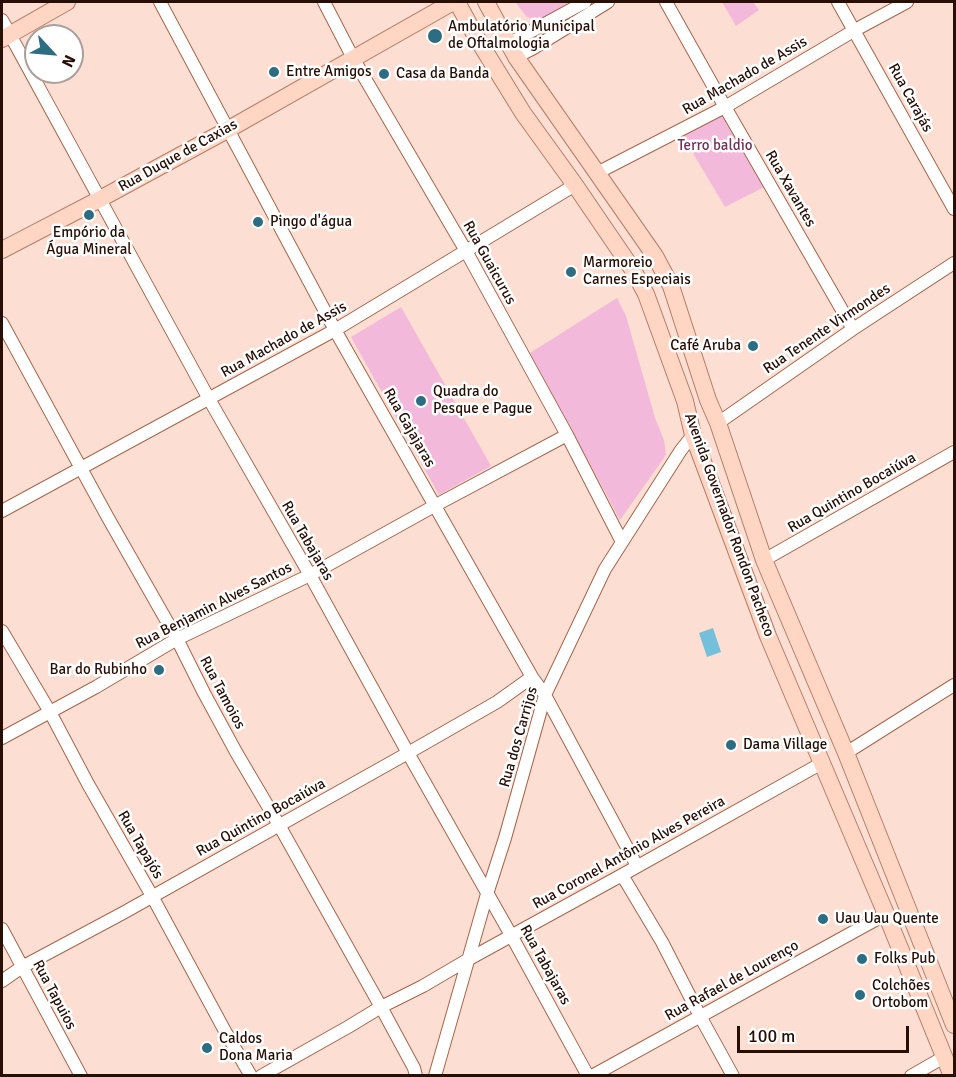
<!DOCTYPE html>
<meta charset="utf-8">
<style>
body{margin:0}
#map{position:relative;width:956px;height:1077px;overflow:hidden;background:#fcded2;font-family:Signika,sans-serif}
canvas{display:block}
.frame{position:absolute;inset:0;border:3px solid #280f05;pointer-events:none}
.north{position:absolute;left:24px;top:24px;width:60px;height:60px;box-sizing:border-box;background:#fff;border:2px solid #a99f9b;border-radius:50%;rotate:116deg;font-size:16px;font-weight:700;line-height:24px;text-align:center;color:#280f05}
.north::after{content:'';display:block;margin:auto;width:21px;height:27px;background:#2d6d82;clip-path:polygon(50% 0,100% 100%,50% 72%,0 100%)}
.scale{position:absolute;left:737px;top:1026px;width:172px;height:27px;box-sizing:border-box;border:3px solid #280f05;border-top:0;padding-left:8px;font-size:18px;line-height:21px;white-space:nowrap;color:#280f05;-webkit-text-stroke:4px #fff;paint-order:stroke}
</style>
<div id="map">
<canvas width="956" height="1077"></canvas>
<div class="frame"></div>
<div class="north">N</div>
<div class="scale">100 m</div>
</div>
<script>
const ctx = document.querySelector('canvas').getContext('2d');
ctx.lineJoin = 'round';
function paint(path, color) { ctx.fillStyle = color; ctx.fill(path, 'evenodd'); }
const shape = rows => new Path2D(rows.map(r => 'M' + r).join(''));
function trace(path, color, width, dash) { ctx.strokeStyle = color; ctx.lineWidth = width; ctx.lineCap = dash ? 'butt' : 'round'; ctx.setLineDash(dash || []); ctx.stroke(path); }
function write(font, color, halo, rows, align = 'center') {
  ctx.font = font + ' Signika,sans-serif'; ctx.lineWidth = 5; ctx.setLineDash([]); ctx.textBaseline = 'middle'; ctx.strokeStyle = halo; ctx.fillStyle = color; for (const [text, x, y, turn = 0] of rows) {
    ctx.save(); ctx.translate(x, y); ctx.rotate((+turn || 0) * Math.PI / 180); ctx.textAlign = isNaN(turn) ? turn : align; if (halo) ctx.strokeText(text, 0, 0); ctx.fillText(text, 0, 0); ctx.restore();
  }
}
const green = shape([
 [515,2,581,2,539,21,527,17],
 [722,2,753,2,759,10,736,26],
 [722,112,764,187,725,207,681,133],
 [617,298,626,316,655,418,664,440,666,455,620,520,530,353],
 [401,307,491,466,439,495,351,337]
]);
const water = shape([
 [713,628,721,652,707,657,699,633]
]);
const minor = shape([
 [160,2,335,330,532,677,545,695,637,866],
 [324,2,353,58,466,251,567,435,622,542],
 [666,2,725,107,853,329],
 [838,2,954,209],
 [2,20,209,399,310,575,408,753,511,935,588,1076],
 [508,44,585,2],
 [516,57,532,49,608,2],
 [597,173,725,107,855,30,907,2],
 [2,323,107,516,177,639,204,693,236,752,279,825,381,1007,414,1068,416,1076],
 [718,423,853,329,954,263],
 [2,511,335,330,575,185],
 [764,560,954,452],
 [2,631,50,712,88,784,152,896,226,1033,251,1076],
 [2,738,96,687,177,639,310,575,436,505,567,435],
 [846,753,954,685],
 [622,875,662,942,700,1016,733,1076],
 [2,929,81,1076],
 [2,981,22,967,123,913,408,753,497,702,532,677],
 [261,1076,348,1027,381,1007,423,986,469,959,622,875,822,763],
 [435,1076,487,894,505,838,545,695,605,569,681,450,693,435],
 [592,1076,886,914],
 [911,1076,944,1057]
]);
const major = shape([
 [457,2,475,35,523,113,575,185,633,270,646,294,685,401,693,435,768,636,886,914,952,1076],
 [486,2,516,57,655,256,671,286,708,400,718,423,764,560,846,753,954,1025],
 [2,39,67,2],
 [2,250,100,199,229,129,453,2]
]);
const markers = [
 [435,36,8,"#2d6d82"],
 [274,72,6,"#2d6d82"],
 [384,74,6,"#2d6d82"],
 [89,215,6,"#2d6d82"],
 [258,222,6,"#2d6d82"],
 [571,272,6,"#2d6d82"],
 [753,346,6,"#2d6d82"],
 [421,401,6,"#2d6d82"],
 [159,670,6,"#2d6d82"],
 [731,745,6,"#2d6d82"],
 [823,919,6,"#2d6d82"],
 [862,959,6,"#2d6d82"],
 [860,995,6,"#2d6d82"],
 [207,1048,6,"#2d6d82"]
];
const poiNames = [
 ["Ambulatório Municipal",448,27],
 ["de Oftalmologia",448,44],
 ["Entre Amigos",286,72],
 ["Casa da Banda",396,74],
 ["Pingo d'água",270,222],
 ["Empório da",89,233,"center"],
 ["Água Mineral",89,250,"center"],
 ["Marmoreio",583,263],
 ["Carnes Especiais",583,280],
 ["Café Aruba",741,346,"right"],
 ["Quadra do",433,392],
 ["Pesque e Pague",433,409],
 ["Bar do Rubinho",147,670,"right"],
 ["Dama Village",743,745],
 ["Uau Uau Quente",835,919],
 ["Folks Pub",874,959],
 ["Colchões",872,986],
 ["Ortobom",872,1003],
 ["Caldos",219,1039],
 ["Dona Maria",219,1056]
];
const streetNames = [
 ["Rua Machado de Assis",745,76,-30],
 ["Rua Carajás",910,98,61],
 ["Rua Duque de Caxias",178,156,-29],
 ["Rua Xavantes",790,189,60],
 ["Rua Guaicurus",489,263,61],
 ["Rua Tenente Virmondes",827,329,-34],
 ["Rua Machado de Assis",284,340,-29],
 ["Rua Gajajaras",409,428,60],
 ["Rua Quintino Bocaiúva",852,493,-30],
 ["Avenida Governador Rondon Pacheco",729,525,70],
 ["Rua Tabajaras",307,541,60],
 ["Rua Benjamin Alves Santos",214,606,-27],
 ["Rua Tamoios",222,693,62],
 ["Rua dos Carrijos",519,737,-74],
 ["Rua Quintino Bocaiúva",261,818,-29],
 ["Rua Tapajós",140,845,60],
 ["Rua Coronel Antônio Alves Pereira",629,853,-29],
 ["Rua Tabajaras",545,965,61],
 ["Rua Rafael de Lourenço",732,981,-29],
 ["Rua Tapuios",54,995,62]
];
const parkNames = [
 ["Terro baldio",715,146]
];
paint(green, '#f2b9db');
paint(water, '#74c0db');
trace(minor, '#a7654a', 14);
trace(major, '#b47e68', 18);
trace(minor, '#fff', 12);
trace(major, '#ffd5c4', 16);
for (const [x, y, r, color] of markers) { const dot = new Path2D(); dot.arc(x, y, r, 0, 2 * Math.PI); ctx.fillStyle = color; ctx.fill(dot); trace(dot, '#fff', 2); }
write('15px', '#280f05', '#fff', poiNames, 'left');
write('15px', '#280f05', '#fff', streetNames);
write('15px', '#752f5e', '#fff', parkNames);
</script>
